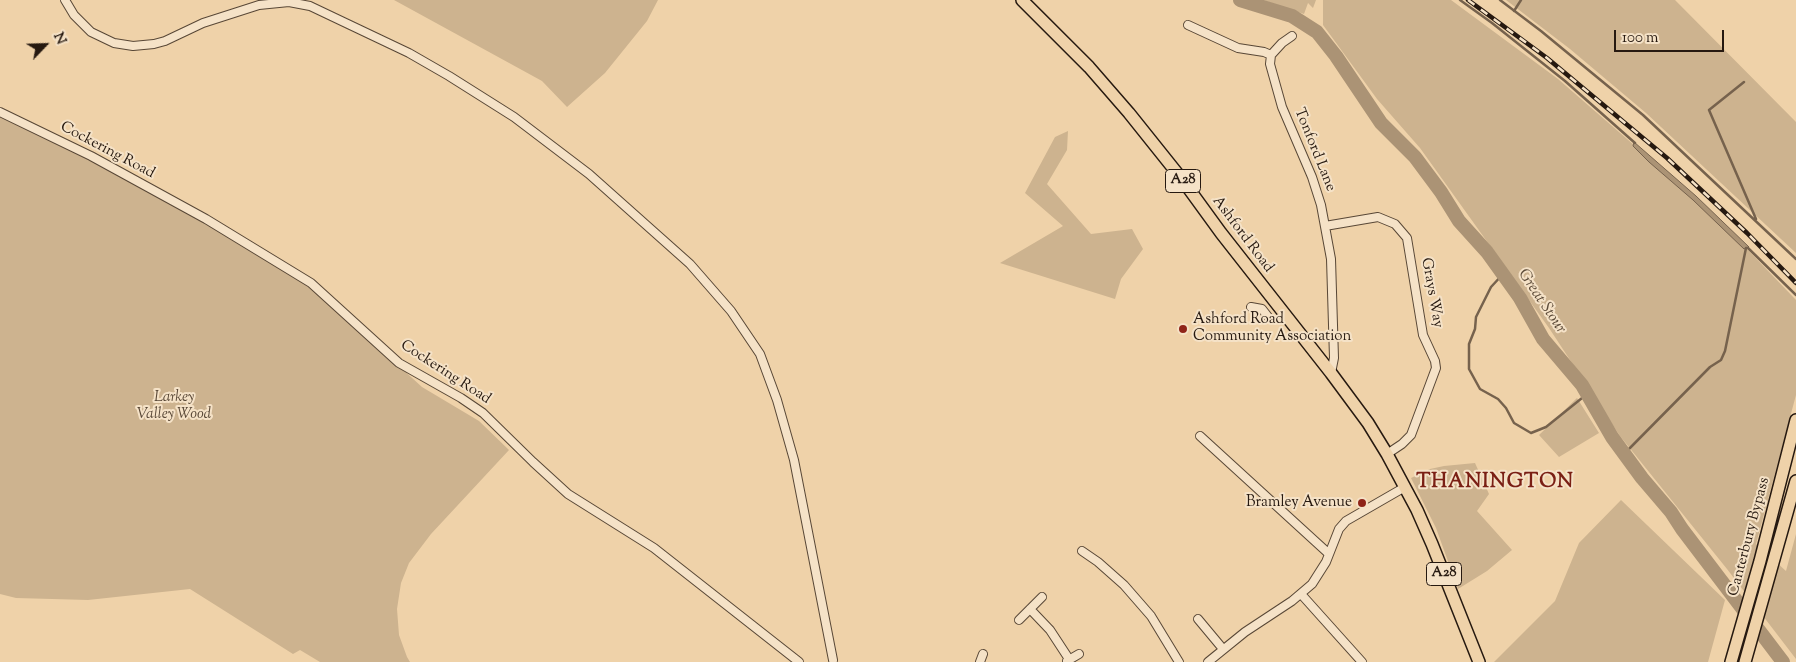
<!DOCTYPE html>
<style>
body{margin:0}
#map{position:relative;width:1796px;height:662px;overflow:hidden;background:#efd2a9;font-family:"Sorts Mill Goudy",serif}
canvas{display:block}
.north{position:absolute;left:20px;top:20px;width:50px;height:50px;-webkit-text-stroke:4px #f5e2c7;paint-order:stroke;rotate:66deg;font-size:14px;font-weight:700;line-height:20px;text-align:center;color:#261910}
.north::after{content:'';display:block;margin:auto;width:18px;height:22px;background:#261910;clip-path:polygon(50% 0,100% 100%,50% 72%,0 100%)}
.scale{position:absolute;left:1614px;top:30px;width:110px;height:22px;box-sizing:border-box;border:2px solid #261910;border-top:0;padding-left:6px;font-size:15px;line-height:18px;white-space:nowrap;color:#261910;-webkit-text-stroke:4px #f5e2c7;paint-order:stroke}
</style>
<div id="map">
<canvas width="1796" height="662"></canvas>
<div class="north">N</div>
<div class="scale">100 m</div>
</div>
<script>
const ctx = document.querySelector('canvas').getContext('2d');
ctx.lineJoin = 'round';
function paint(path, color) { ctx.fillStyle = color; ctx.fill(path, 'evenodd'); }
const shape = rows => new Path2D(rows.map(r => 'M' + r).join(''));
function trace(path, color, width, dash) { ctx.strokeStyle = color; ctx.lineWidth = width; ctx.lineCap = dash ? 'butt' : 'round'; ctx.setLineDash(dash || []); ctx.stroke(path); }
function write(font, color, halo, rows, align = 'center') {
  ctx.font = font + ' "Sorts Mill Goudy",serif'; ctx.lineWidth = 4; ctx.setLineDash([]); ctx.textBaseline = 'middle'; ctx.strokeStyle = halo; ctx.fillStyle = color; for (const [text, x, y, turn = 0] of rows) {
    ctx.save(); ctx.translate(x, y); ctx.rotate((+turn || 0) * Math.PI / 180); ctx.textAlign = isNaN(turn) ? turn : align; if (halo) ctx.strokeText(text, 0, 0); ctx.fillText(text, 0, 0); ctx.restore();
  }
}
const green = shape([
 [394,0,658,0,647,21,605,73,567,107,542,81],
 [1263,0,1316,0,1313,8,1308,3,1304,14],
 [1323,0,1451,0,1558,79,1665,172,1747,249,1796,300,1796,395,1756,544,1786,571,1796,534,1796,659,1727,569,1620,436,1549,328,1420,148,1377,99,1323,25],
 [1506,0,1675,0,1796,122,1796,253,1646,113,1570,49],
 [0,116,95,162,204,221,310,285,422,387,479,421,509,450,431,534,409,563,401,583,397,609,399,635,407,657,410,662,320,662,300,650,293,654,190,589,88,600,16,598,0,594],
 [1068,131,1067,150,1047,184,1091,234,1132,229,1143,249,1121,279,1115,299,1000,263,1063,226,1025,193,1055,137],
 [1577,398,1599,433,1559,457,1539,435],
 [1475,463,1489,494,1477,511,1512,550,1487,571,1458,589,1436,528,1411,478,1430,469,1444,466],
 [1621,500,1725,600,1708,662,1494,662,1555,601,1579,543]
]);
const water = shape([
 [1634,142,1696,196,1749,247,1744,249,1693,200,1649,162,1633,146,1634,142]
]);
const stream = shape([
 [1460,0,1492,23,1565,81,1635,143],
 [1500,0,1541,31,1643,115,1796,259],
 [1514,11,1521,0],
 [1744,82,1709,110,1756,219],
 [1503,274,1491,287,1476,317,1475,329,1469,344,1469,369,1480,389,1498,399,1506,408,1514,423,1531,433,1546,427,1587,394],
 [1624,454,1710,367,1721,360,1725,351,1746,248,1748,248,1796,295]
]);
const river = shape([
 [1240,0,1292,16,1317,32,1336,56,1381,123,1415,157,1441,192,1459,221,1487,252,1520,298,1543,339,1582,385,1612,437,1642,478,1671,512,1682,529,1783,662]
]);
const minor = shape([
 [65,0,74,15,91,32,114,43,133,46,154,44,165,41,203,23,259,5,289,2,310,6,409,53,449,76,514,117,589,174,690,264,731,311,760,354,777,400,794,460,833,660],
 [1188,25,1238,48,1264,52,1271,55],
 [1292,36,1282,43,1271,55,1270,64,1282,107,1312,177,1321,205,1331,259,1334,358,1331,373],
 [0,112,91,156,206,219,311,283,399,363,461,398,483,413,533,462,568,494,654,548,799,662],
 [1325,226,1378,217,1395,224,1407,238,1423,335,1435,361,1436,368,1411,435,1402,444,1387,454],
 [1251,307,1262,309,1269,318],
 [1200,436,1328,553],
 [1082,551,1098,562,1124,585,1151,616,1179,662],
 [1301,594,1362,662],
 [1030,609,1050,630,1069,659],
 [1198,619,1223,649],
 [1019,620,1042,597],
 [1067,661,1079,654],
 [980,662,983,654],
 [1208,662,1245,632,1292,601,1312,584,1326,562,1339,529,1346,521,1405,487]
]);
const highway = shape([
 [1022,0,1089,67,1129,113,1181,178,1221,233,1331,373,1368,423,1387,454,1417,510,1432,544,1479,662],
 [1731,662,1760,561,1796,420],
 [1745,662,1796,481]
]);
const rail = shape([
 [1468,0,1547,58,1667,158,1747,233,1796,283]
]);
const markers = [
 [1183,329,5,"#8f2418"],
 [1362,503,5,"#8f2418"]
];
const shields = [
 [1183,181,35],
 [1444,574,35]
];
const shieldNames = [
 ["A28",1183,181],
 ["A28",1444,574]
];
const streetNames = [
 ["Tonford Lane",1314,150,68],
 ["Cockering Road",107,151,28],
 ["Ashford Road",1242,235,53],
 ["Grays Way",1431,293,80],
 ["Cockering Road",445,373,33],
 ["Canterbury Bypass",1750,537,-75]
];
const poiNames = [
 ["Ashford Road",1193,320],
 ["Community Association",1193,337],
 ["Bramley Avenue",1352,503,"right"]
];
const parkNames = [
 ["Larkey",174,398],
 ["Valley Wood",174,415]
];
const waterNames = [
 ["Great Stour",1541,302,56]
];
const districtNames = [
 ["THANINGTON",1495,484]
];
paint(green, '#cdb38f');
paint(water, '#ab9375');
trace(water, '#76624d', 1);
trace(stream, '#76624d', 2.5);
trace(river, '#ab9375', 14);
trace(minor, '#584736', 10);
trace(highway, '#261910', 14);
trace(minor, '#f5e2c7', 8);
trace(highway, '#efd2a9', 11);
trace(rail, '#261910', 4.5);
trace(rail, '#f5e2c7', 2.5, [8]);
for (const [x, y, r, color] of markers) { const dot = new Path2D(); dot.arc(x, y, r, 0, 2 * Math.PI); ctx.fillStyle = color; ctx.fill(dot); trace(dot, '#f5e2c7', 2); }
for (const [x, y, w] of shields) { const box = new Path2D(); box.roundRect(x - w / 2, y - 11.5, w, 23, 4); ctx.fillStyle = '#f5e2c7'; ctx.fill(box); trace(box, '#261910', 1); }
write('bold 14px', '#261910', null, shieldNames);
write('15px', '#261910', '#f5e2c7', streetNames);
write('15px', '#261910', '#f5e2c7', poiNames, 'left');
write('italic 15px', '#584736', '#f5e2c7', parkNames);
write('italic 16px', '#5b4a38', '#f5e2c7', waterNames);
ctx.letterSpacing = '1px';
write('bold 20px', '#7a1f14', '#f5e2c7', districtNames);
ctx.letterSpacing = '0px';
</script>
